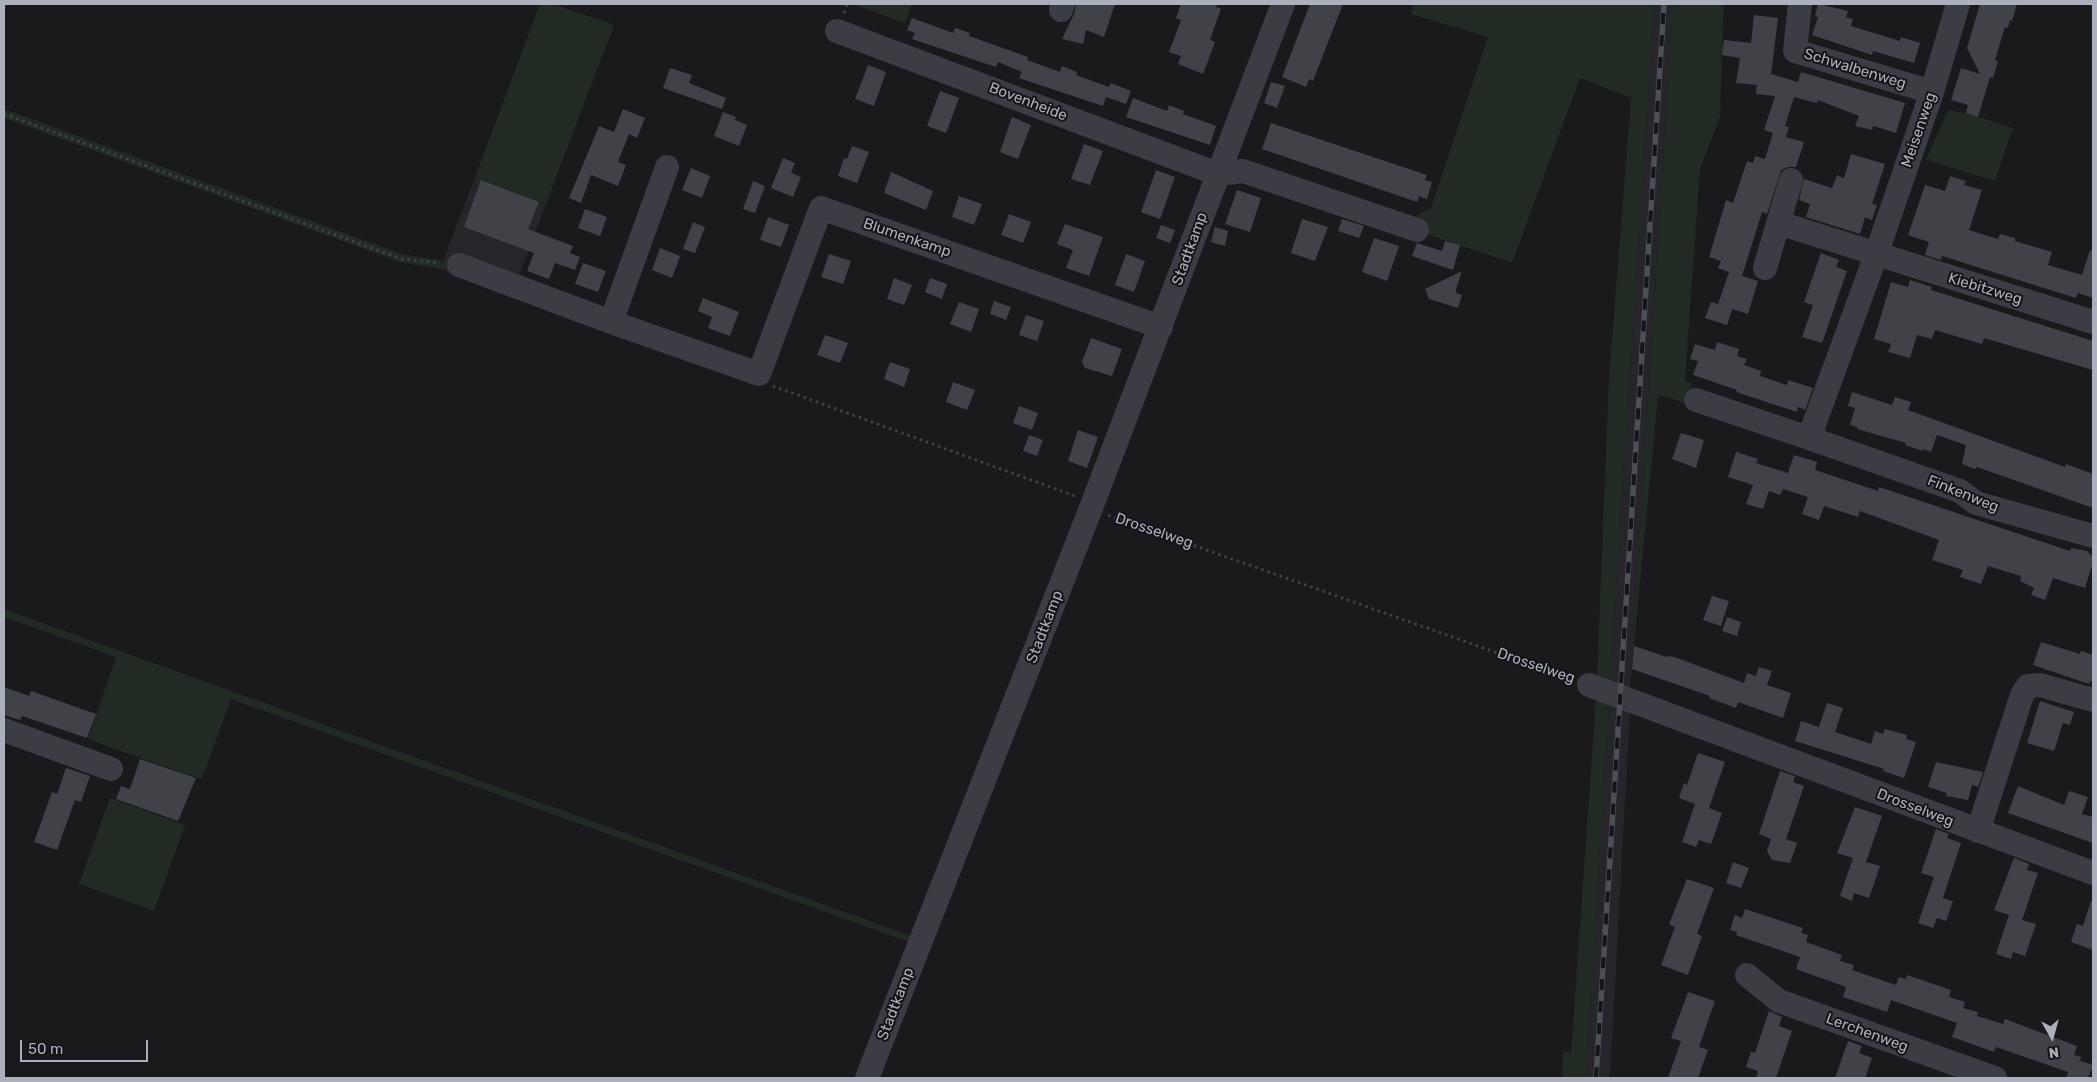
<!DOCTYPE html>
<style>
body{margin:0}
#map{position:relative;width:2097px;height:1082px;overflow:hidden;background:#1a1a1c;font-family:Rubik,sans-serif}
canvas{display:block}
.frame{position:absolute;inset:0;border:5px solid #acb0bd;pointer-events:none}
.north{position:absolute;left:2027px;top:1012px;width:50px;height:50px;-webkit-text-stroke:4px #151518;paint-order:stroke;rotate:173deg;font-size:14px;font-weight:700;line-height:20px;text-align:center;color:#acb0bd}
.north::after{content:'';display:block;margin:auto;width:18px;height:22px;background:#acb0bd;clip-path:polygon(50% 0,100% 100%,50% 72%,0 100%)}
.scale{position:absolute;left:20px;top:1040px;width:128px;height:22px;box-sizing:border-box;border:2px solid #acb0bd;border-top:0;padding-left:6px;font-size:15px;line-height:18px;white-space:nowrap;color:#acb0bd;-webkit-text-stroke:4px #151518;paint-order:stroke}
</style>
<div id="map">
<canvas width="2097" height="1082"></canvas>
<div class="frame"></div>
<div class="north">N</div>
<div class="scale">50 m</div>
</div>
<script>
const ctx = document.querySelector('canvas').getContext('2d');
ctx.lineJoin = 'round';
function paint(path, color) { ctx.fillStyle = color; ctx.fill(path, 'evenodd'); }
const shape = rows => new Path2D(rows.map(r => 'M' + r).join(''));
function trace(path, color, width, dash) { ctx.strokeStyle = color; ctx.lineWidth = width; ctx.lineCap = dash ? 'butt' : 'round'; ctx.setLineDash(dash || []); ctx.stroke(path); }
function write(font, color, halo, rows, align = 'center') {
  ctx.font = font + ' Rubik,sans-serif'; ctx.lineWidth = 4; ctx.setLineDash([]); ctx.textBaseline = 'middle'; ctx.strokeStyle = halo; ctx.fillStyle = color; for (const [text, x, y, turn = 0] of rows) {
    ctx.save(); ctx.translate(x, y); ctx.rotate((+turn || 0) * Math.PI / 180); ctx.textAlign = isNaN(turn) ? turn : align; if (halo) ctx.strokeText(text, 0, 0); ctx.fillText(text, 0, 0); ctx.restore();
  }
}
const built = shape([
 [1654,4,1673,4,1630,688,1610,681],
 [475,177,546,204,512,294,440,269],
 [1609,703,1630,710,1610,1078,1586,1078]
]);
const green = shape([
 [540,4,554,4,614,25,546,204,475,177],
 [852,4,912,4,905,23],
 [1414,4,1654,4,1610,681,1597,676,1609,377,1631,98,1580,78,1512,263,1427,234,1429,227,1408,220,1431,208,1488,37,1411,14],
 [1673,4,1724,4,1720,116,1700,170,1685,381,1692,383,1686,403,1658,395,1630,688],
 [4,109,402,254,443,261,440,269,400,262,4,118],
 [1948,110,1966,113,2013,128,1995,181,1926,160],
 [4,609,339,730,914,937,912,943,231,699,202,779,126,753,88,739,116,657,4,617],
 [1596,698,1609,703,1586,1078,1562,1078,1563,1050,1571,1053],
 [110,798,185,825,154,911,79,884]
]);
const building = shape([
 [1076,4,1115,4,1104,37,1086,30,1083,44,1062,39,1074,14],
 [1181,4,1218,4,1216,7,1221,9,1210,40,1215,42,1203,74,1178,64,1181,56,1169,52,1181,20,1176,18],
 [1310,4,1343,4,1313,81,1309,79,1306,87,1282,77],
 [1818,4,1848,11,1846,17,1853,19,1851,26,1900,41,1901,37,1920,43,1914,63,1873,51,1872,55,1812,35,1818,17,1815,16],
 [1980,4,2017,4,2012,21,2010,20,2008,28,2005,27,1995,60,1998,61,1993,78,1990,77,1978,117,1966,113,1968,105,1951,100,1961,68,1980,74,1967,48],
 [1754,15,1778,18,1771,74,1798,82,1801,72,1905,103,1896,133,1873,126,1872,130,1855,126,1859,116,1818,100,1817,103,1794,97,1785,126,1789,127,1786,137,1804,142,1796,167,1788,167,1781,170,1767,214,1762,212,1742,276,1758,281,1748,314,1732,309,1727,325,1705,318,1711,302,1718,304,1729,272,1718,268,1721,261,1709,257,1726,200,1733,203,1747,161,1753,163,1755,156,1765,159,1773,133,1764,130,1775,96,1756,94,1757,85,1736,83,1740,58,1722,55,1724,40,1751,43],
 [912,18,953,33,955,28,970,33,969,36,1028,57,1027,60,1060,72,1062,66,1077,72,1076,75,1109,87,1111,83,1131,91,1126,104,1106,97,1103,106,1019,78,1022,72,998,62,996,67,912,39,915,33,907,30],
 [868,65,886,72,874,106,855,99],
 [670,68,692,75,689,83,726,98,722,109,663,88],
 [1271,82,1285,86,1277,108,1264,103],
 [940,91,959,98,946,133,927,126],
 [1133,98,1167,111,1169,105,1184,111,1183,114,1216,126,1210,145,1126,117],
 [623,109,645,118,637,138,629,134,618,162,626,165,618,186,591,175,581,203,569,198,599,126,614,132],
 [723,112,736,117,735,120,747,125,739,146,714,136],
 [1012,117,1031,125,1018,159,1000,152],
 [1271,123,1427,175,1425,180,1432,182,1427,199,1419,196,1417,202,1262,149],
 [1084,144,1103,151,1090,185,1071,179],
 [852,146,869,152,857,183,838,176,844,158,847,159],
 [1851,154,1885,164,1872,204,1877,205,1872,220,1865,217,1860,234,1806,217,1810,204,1799,200,1804,179,1832,188,1837,175,1844,178],
 [783,158,795,163,791,173,801,177,793,197,771,188],
 [691,168,710,176,702,198,682,190],
 [1156,170,1175,177,1160,219,1141,212],
 [891,172,933,191,926,210,884,193],
 [1950,176,1966,181,1964,185,1982,190,1969,230,1998,239,2000,234,2015,238,2015,241,2052,252,2048,265,2082,275,2090,250,2093,251,2093,298,2078,293,2076,298,1942,256,1941,260,1925,255,1929,242,1908,235,1925,185,1945,191],
 [481,180,539,202,528,229,573,246,570,253,580,257,575,270,555,263,549,279,527,271,534,253,464,227],
 [753,181,765,186,755,213,743,209],
 [1237,190,1261,198,1250,232,1225,224],
 [959,196,982,204,974,225,952,217],
 [585,209,607,217,600,236,578,228],
 [1009,214,1031,222,1023,243,1001,235],
 [768,217,789,225,781,247,760,240],
 [1302,219,1328,227,1315,261,1291,253],
 [1342,219,1364,226,1359,238,1338,231],
 [693,222,705,227,695,253,683,249],
 [1065,224,1103,237,1089,276,1066,268,1073,250,1057,244],
 [1161,225,1175,230,1170,243,1156,238],
 [1215,227,1228,231,1225,246,1211,242],
 [1374,238,1399,246,1387,281,1362,272],
 [1445,241,1460,245,1453,270,1412,256,1417,243,1442,251],
 [660,248,680,256,672,278,652,270],
 [1821,253,1839,260,1836,267,1847,271,1822,343,1802,337,1813,305,1804,302],
 [829,254,851,261,843,284,821,277],
 [1126,254,1145,261,1134,292,1115,285],
 [583,263,606,271,598,292,575,284],
 [1462,271,1456,289,1456,293,1462,295,1458,308,1429,299,1425,289],
 [894,278,912,285,904,305,887,299],
 [930,278,947,284,942,299,925,292],
 [1910,280,1932,287,1931,290,2093,341,2093,370,1984,338,1982,344,1935,330,1932,339,1917,335,1910,358,1888,352,1891,344,1874,339,1891,282,1908,287],
 [703,298,739,312,730,336,708,328,712,317,698,311],
 [994,301,1011,307,1006,320,990,314],
 [959,302,979,309,971,332,950,324],
 [1026,315,1044,321,1037,341,1019,335],
 [825,335,848,343,840,363,817,355],
 [1091,338,1122,349,1112,376,1085,368,1082,362],
 [1717,342,1739,349,1737,356,1747,359,1744,365,1761,371,1760,376,1787,385,1788,380,1813,388,1805,410,1798,407,1797,412,1736,392,1737,390,1693,375,1698,361,1690,359,1695,344,1715,350],
 [890,362,910,369,904,387,884,379],
 [953,382,975,390,967,410,946,402],
 [1852,392,1892,405,1895,397,1911,402,1908,410,2065,467,2066,464,2093,474,2093,508,1977,467,1975,469,1962,464,1966,445,1937,435,1931,452,1923,449,1923,451,1905,445,1906,443,1857,429,1857,427,1850,425,1855,408,1848,406],
 [1019,406,1038,413,1032,430,1013,423],
 [1078,430,1098,437,1087,468,1068,461],
 [1681,433,1704,440,1696,468,1672,459],
 [1029,435,1043,440,1037,456,1023,451],
 [1736,452,1758,459,1756,463,1788,473,1794,455,1817,462,1815,470,1878,491,1879,487,2070,551,2071,548,2087,551,2093,557,2093,562,2085,588,2053,578,2045,600,2031,595,2034,588,2020,581,2021,576,1988,566,1981,584,1960,577,1963,570,1932,560,1939,540,1860,511,1858,517,1824,506,1819,520,1802,514,1808,497,1783,489,1780,495,1769,491,1763,509,1746,504,1753,485,1728,477],
 [1712,596,1729,601,1721,626,1703,620],
 [1727,617,1741,622,1737,636,1722,631],
 [2041,642,2080,654,2081,651,2093,655,2093,682,2090,681,2089,684,2033,665],
 [1634,646,1667,657,1670,656,1680,659,1744,683,1747,673,1756,676,1759,667,1772,671,1767,685,1791,693,1783,718,1738,702,1736,708,1709,698,1710,696,1632,669],
 [4,687,29,696,31,691,96,714,87,738,22,716,20,720,4,715],
 [2040,701,2074,712,2070,725,2063,723,2054,751,2027,743],
 [1827,703,1843,708,1835,732,1871,744,1875,731,1883,734,1885,729,1907,735,1906,739,1916,742,1904,778,1883,771,1884,769,1795,741,1801,721,1819,727],
 [1698,753,1725,762,1709,808,1722,813,1711,844,1699,840,1696,847,1682,842,1695,804,1679,798,1684,783,1687,785],
 [140,759,196,778,178,821,116,799,121,786,130,789],
 [1936,762,1983,772,1978,787,1972,785,1968,800,1946,796,1947,793,1928,787],
 [66,768,90,776,81,802,75,800,57,850,34,842,52,792,57,794],
 [1780,771,1795,776,1793,782,1804,786,1786,839,1797,843,1790,863,1772,860,1767,851,1771,839,1759,834],
 [2018,786,2064,805,2069,791,2088,797,2082,814,2093,817,2093,843,2008,813],
 [1855,807,1882,816,1866,862,1880,866,1869,898,1854,893,1852,901,1840,896,1853,858,1837,853],
 [1936,829,1949,834,1947,838,1961,843,1943,898,1953,901,1946,921,1937,918,1933,928,1918,923,1934,877,1921,873],
 [2014,858,2029,864,2027,870,2038,873,2022,920,2036,924,2025,956,2013,952,2011,959,1996,954,2009,915,1994,910],
 [1733,862,1749,868,1741,888,1726,883],
 [1687,879,1714,888,1697,934,1702,936,1688,975,1661,965,1675,927,1669,924],
 [2091,901,2093,902,2093,950,2071,942,2077,924,2083,926],
 [1745,909,1803,928,1801,933,1808,935,1806,942,1842,955,1840,961,1854,965,1852,970,1896,985,1899,977,1906,979,1907,975,1951,990,1949,997,1965,1002,1963,1008,1978,1012,1977,1016,2003,1024,2005,1019,2077,1046,2074,1055,2081,1057,2080,1061,2093,1065,2088,1078,2066,1078,2068,1072,1996,1047,1994,1052,1952,1037,1957,1023,1891,1000,1887,1012,1843,997,1846,987,1796,969,1800,957,1736,935,1737,932,1730,930,1735,915,1742,918],
 [1688,992,1715,1001,1699,1047,1708,1050,1698,1078,1668,1078,1681,1041,1671,1038],
 [1769,1011,1782,1017,1779,1026,1792,1031,1776,1078,1756,1078,1758,1071,1746,1067,1751,1052,1755,1053],
 [1848,1041,1862,1046,1859,1053,1872,1058,1865,1078,1835,1078]
]);
const path = shape([
 [844,13,847,4],
 [4,114,402,259,440,263],
 [773,386,1075,496],
 [1108,515,1571,679]
]);
const minor = shape([
 [1800,4,1795,51,1932,92],
 [1958,4,1932,92,1876,255,1809,438,1960,491,1976,503,2093,536],
 [1061,10,1063,4],
 [837,31,1218,174,1243,171,1417,230],
 [667,167,611,322,759,374,821,208,1161,327],
 [1779,223,2093,322],
 [459,265,611,322],
 [1765,268,1791,180],
 [1696,400,1809,438],
 [1589,685,2093,873],
 [4,730,111,769],
 [1978,831,2022,695,2028,686,2040,685,2093,700],
 [1747,975,1779,1001,1995,1078],
 [867,1078,1091,508,1283,4]
]);
const rail = shape([
 [1596,1078,1664,4]
]);
const streetNames = [
 ["Schwalbenweg",1855,69,17],
 ["Bovenheide",1028,102,21],
 ["Meisenweg",1919,130,-71],
 ["Blumenkamp",907,238,19],
 ["Stadtkamp",1190,249,-70],
 ["Kiebitzweg",1985,289,17],
 ["Finkenweg",1963,494,22],
 ["Drosselweg",1154,531,19],
 ["Stadtkamp",1045,627,-69],
 ["Drosselweg",1536,666,19],
 ["Drosselweg",1915,808,21],
 ["Stadtkamp",896,1004,-69],
 ["Lerchenweg",1867,1033,20]
];
paint(built, '#26262a');
paint(green, '#212b23');
paint(building, '#414247');
trace(path, '#404249', 3, [2.5, 4]);
trace(minor, '#3c3d44', 24);
trace(rail, '#4d4f57', 5.5);
trace(rail, '#151518', 4, [11]);
write('15px', '#acb0bd', '#151518', streetNames);
</script>
